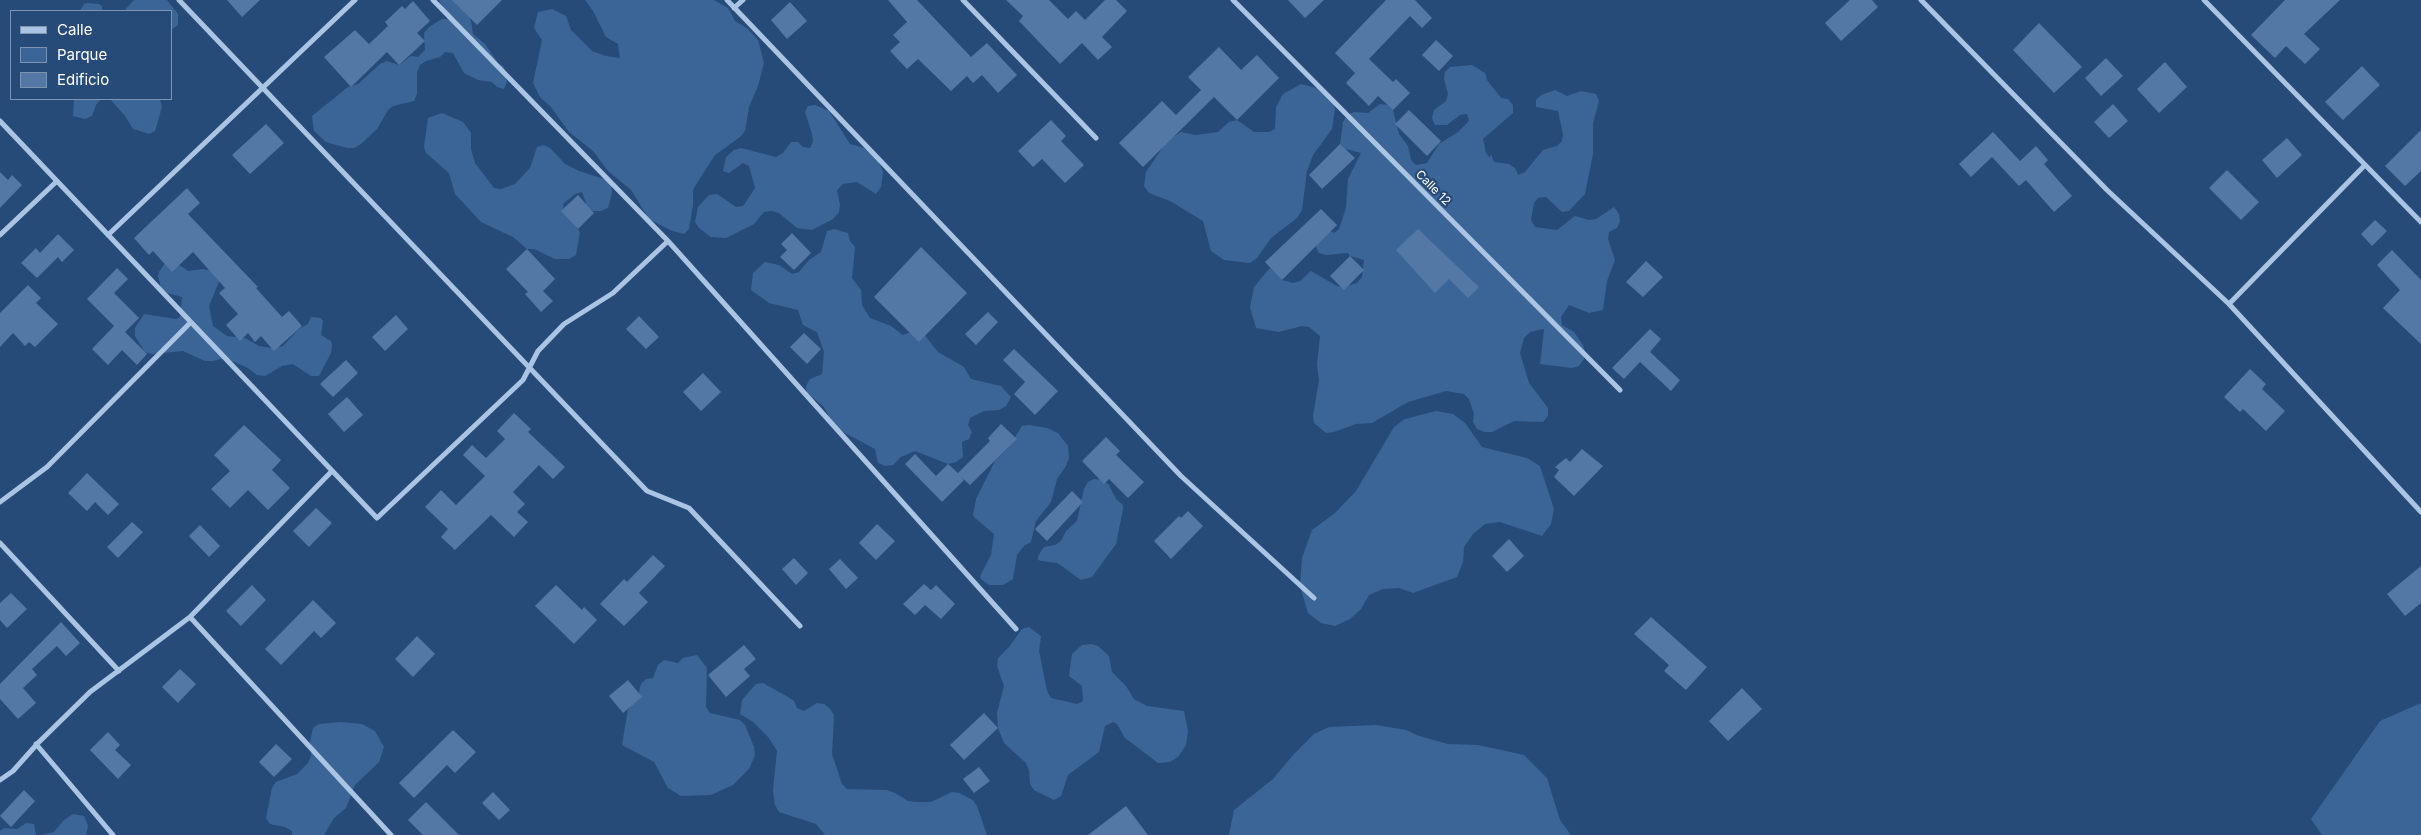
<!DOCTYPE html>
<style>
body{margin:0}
#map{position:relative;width:2421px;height:835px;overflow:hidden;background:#274b79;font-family:Inter,sans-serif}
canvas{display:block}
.legend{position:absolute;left:10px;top:10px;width:162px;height:90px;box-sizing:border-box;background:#274b79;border:1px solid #7d93af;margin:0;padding:6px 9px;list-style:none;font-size:15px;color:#fff}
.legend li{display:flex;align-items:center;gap:10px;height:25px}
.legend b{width:25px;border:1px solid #7d93af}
</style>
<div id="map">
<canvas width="2421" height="835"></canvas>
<ul class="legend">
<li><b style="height:6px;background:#aac4e3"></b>Calle</li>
<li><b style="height:14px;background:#3b6596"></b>Parque</li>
<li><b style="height:14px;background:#5478a5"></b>Edificio</li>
</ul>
</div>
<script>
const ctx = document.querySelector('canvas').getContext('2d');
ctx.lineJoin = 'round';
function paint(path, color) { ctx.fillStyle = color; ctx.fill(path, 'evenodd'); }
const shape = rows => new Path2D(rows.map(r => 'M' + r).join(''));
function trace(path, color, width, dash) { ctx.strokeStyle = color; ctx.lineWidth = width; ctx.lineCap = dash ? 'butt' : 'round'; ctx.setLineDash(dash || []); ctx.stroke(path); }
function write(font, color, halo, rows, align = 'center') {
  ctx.font = font + ' Inter,sans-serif'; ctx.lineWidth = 4.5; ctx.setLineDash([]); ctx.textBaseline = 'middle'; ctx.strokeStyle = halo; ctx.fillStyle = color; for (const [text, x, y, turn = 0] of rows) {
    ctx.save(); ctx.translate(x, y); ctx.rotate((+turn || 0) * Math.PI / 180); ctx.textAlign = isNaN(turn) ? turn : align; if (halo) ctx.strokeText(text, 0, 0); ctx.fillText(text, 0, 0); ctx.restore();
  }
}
const green = shape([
 [134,0,167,0,178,14,178,25,171,30,171,11,124,11],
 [439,0,466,0,465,7,471,21,473,34,485,44,498,63,504,67,507,82,504,89,497,87,492,82,478,80,464,73,453,53,445,52,440,57,426,61,420,65,417,72,417,94,414,101,393,106,388,110,377,129,361,144,354,148,347,148,326,142,314,131,312,116,348,87,358,84,380,64,387,61,399,65,411,56,418,57,425,50,424,33,429,27,442,19,449,19],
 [585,0,714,0,728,8,735,21,748,29,758,40,764,63,758,86,749,107,745,131,740,137,715,155,697,183,693,190,693,205,689,229,684,234,670,230,649,219,631,190,608,171,593,151,569,132,551,107,540,97,533,83,542,40,534,28,538,12,552,9,566,16,571,30,592,51,606,56,620,58,618,44,606,37,593,11],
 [87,3,99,4,102,6,102,11,80,11,84,4],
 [1472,65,1485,73,1487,80,1501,98,1508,99,1513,105,1513,113,1483,139,1486,153,1490,158,1491,154,1494,162,1509,164,1515,168,1518,175,1525,172,1543,150,1557,146,1562,141,1563,134,1558,111,1536,107,1536,100,1541,95,1555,90,1567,96,1581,91,1596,94,1599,101,1593,123,1593,154,1585,194,1569,211,1562,212,1546,197,1538,198,1534,203,1531,220,1535,227,1557,230,1575,216,1589,220,1596,219,1614,207,1619,214,1620,221,1617,228,1609,232,1608,239,1615,260,1607,281,1603,310,1589,313,1569,305,1561,317,1562,325,1574,332,1583,345,1585,352,1584,359,1579,366,1572,368,1540,364,1544,329,1530,332,1524,338,1520,353,1529,383,1548,408,1548,416,1543,422,1514,421,1492,432,1485,432,1477,429,1473,422,1474,414,1469,399,1464,394,1446,391,1408,402,1372,423,1356,424,1334,432,1326,433,1314,423,1313,416,1319,380,1317,365,1320,336,1309,327,1302,326,1279,332,1256,328,1250,307,1254,287,1269,269,1276,266,1282,280,1293,283,1300,281,1311,271,1337,286,1344,287,1357,283,1362,277,1364,260,1350,256,1348,253,1326,255,1319,253,1313,241,1327,229,1334,233,1339,229,1346,208,1348,179,1361,153,1346,149,1340,144,1343,122,1347,115,1354,112,1368,113,1380,104,1388,105,1393,110,1399,134,1408,146,1411,160,1416,165,1427,163,1439,144,1458,132,1469,121,1467,114,1460,115,1447,125,1435,125,1432,118,1434,110,1446,101,1448,94,1444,79,1445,72,1450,67],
 [1301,84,1316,88,1327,96,1333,101,1335,109,1332,129,1313,155,1307,171,1302,210,1297,218,1271,238,1257,258,1250,263,1224,260,1211,251,1203,221,1170,201,1149,193,1144,186,1146,172,1167,141,1181,132,1196,135,1218,132,1229,122,1237,120,1254,132,1269,132,1275,129,1276,107,1283,94],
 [74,99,101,99,96,105,92,116,85,119,73,116],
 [110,99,160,99,162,107,155,131,149,134,133,129,125,116],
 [815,105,829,111,850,144,864,148,877,158,883,172,881,187,876,194,857,182,843,184,837,190,840,205,839,212,833,219,812,230,797,228,779,213,772,211,764,212,754,224,726,238,711,237,699,228,695,222,698,207,709,195,717,194,736,207,743,206,755,188,749,166,743,163,729,173,723,171,726,157,734,150,741,148,776,157,783,153,791,142,798,142,803,147,810,148,813,141,812,134,805,112,808,106],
 [442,113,463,122,471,133,471,149,475,163,494,188,501,189,515,184,530,168,537,147,544,145,550,148,565,164,579,171,607,180,611,186,612,193,608,208,601,211,593,211,587,206,582,192,575,194,563,204,564,211,580,232,576,255,569,259,555,259,534,249,527,249,513,237,481,222,455,194,449,173,426,153,424,147,428,118],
 [834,229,848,233,850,241,855,247,852,278,861,290,862,305,870,318,891,326,903,335,916,330,923,333,938,352,964,367,971,379,1001,386,1011,397,1006,406,999,410,984,411,970,418,968,425,972,432,969,439,962,442,963,457,956,462,948,464,915,451,901,457,893,465,885,466,878,463,875,449,841,431,831,421,824,407,807,393,806,386,810,379,822,374,824,352,817,332,803,325,798,310,769,303,751,290,753,273,765,262,779,265,792,274,799,272,809,260,821,252,827,231],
 [166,262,178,264,188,271,203,269,212,271,220,279,209,306,213,326,227,336,245,338,259,346,271,348,283,346,299,329,308,324,311,317,321,318,323,321,321,335,331,341,332,345,331,353,319,376,311,376,293,364,282,366,265,376,257,375,248,368,225,358,213,361,205,361,183,351,152,354,145,352,135,336,135,328,144,314,176,319,180,317,182,297,167,293,161,288,158,276,159,272],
 [1436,411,1453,414,1465,423,1482,447,1527,458,1540,466,1554,509,1551,524,1542,536,1500,522,1485,524,1473,534,1464,547,1463,562,1457,577,1413,593,1399,588,1383,589,1369,595,1361,609,1350,619,1335,626,1321,623,1308,613,1300,586,1302,558,1312,530,1335,513,1356,491,1394,427,1405,419],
 [1029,425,1047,428,1058,433,1068,446,1069,458,1066,466,1057,479,1051,502,1036,521,1031,542,1024,546,1017,555,1013,579,1003,585,989,585,981,579,980,576,991,555,994,534,975,518,973,515,976,499,995,461,1008,448,1022,426],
 [1094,479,1102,480,1109,485,1116,499,1123,505,1123,509,1116,544,1092,577,1081,580,1063,567,1057,563,1042,561,1038,560,1038,556,1044,547,1055,545,1061,541,1066,531,1077,521,1084,489,1088,482],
 [1029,627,1041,636,1039,651,1047,691,1051,698,1077,704,1083,701,1082,686,1069,676,1072,654,1082,645,1091,644,1098,646,1109,656,1112,672,1126,686,1134,699,1147,706,1184,711,1188,731,1186,745,1178,757,1170,762,1158,763,1125,738,1117,724,1113,722,1105,726,1099,752,1068,775,1061,796,1054,800,1034,790,1030,784,1029,770,1026,763,1004,743,998,728,997,713,1004,686,997,666,998,658,1009,647,1022,629],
 [697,655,707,668,706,707,710,713,740,720,745,725,754,747,755,755,749,769,733,785,711,795,681,796,668,788,654,762,622,745,628,709,637,698,641,684,646,679,653,678,658,665,664,660,678,663,683,658],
 [763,683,788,697,794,701,797,708,804,711,817,703,824,704,830,709,834,715,832,754,842,784,847,789,887,790,895,793,908,801,916,802,931,802,952,792,959,793,973,800,977,806,987,835,825,835,816,824,779,812,775,805,773,790,777,751,769,738,753,722,740,714,742,700,756,684],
 [2421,703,2421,835,2322,835,2311,819,2380,721],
 [341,722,362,724,375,731,384,747,379,762,355,785,346,808,334,818,324,835,292,835,292,831,285,827,270,824,266,818,272,788,276,782,297,774,308,763,311,756,310,742,313,728,319,724],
 [1376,725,1406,730,1419,736,1448,744,1478,745,1524,755,1547,778,1560,820,1571,835,1229,835,1234,810,1273,779,1293,755,1314,734,1329,727],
 [73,814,84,816,88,826,86,835,41,835,54,832,63,821],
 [26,823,34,824,36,835,0,835,0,831,4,828,17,829]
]);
const building = shape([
 [227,0,260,0,242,17],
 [452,0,502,0,477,25],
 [888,0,917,0,971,57,987,43,1017,75,998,93,982,75,973,83,967,76,951,91,918,59,907,69,890,51,900,42,893,35,907,22],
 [1006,0,1049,0,1068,19,1076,11,1085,20,1105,0,1116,0,1127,11,1102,37,1112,47,1098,60,1082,43,1060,64,1019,21,1023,16],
 [1288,0,1324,0,1305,18],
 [1386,0,1415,0,1432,18,1422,28,1410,16,1369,59,1393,82,1396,79,1410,93,1393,110,1378,96,1369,106,1346,83,1355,73,1335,53],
 [1850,0,1872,0,1878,7,1841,41,1825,23],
 [2285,0,2340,0,2304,34,2320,49,2305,64,2286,46,2275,58,2251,35],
 [413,1,430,21,417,33,425,41,399,65,387,52,351,87,324,57,355,30,369,44,388,26,385,22,402,6,405,9],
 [790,2,807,21,787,39,771,20],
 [2039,23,2082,67,2054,93,2013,50],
 [1436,40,1453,56,1439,71,1422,55],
 [1219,47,1241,70,1257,55,1279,78,1237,120,1214,97,1143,167,1119,143,1162,101,1176,115,1201,90,1188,77],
 [2106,58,2123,76,2101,96,2085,78],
 [2165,62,2187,87,2159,113,2137,89],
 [2362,66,2380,85,2343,120,2325,102],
 [2113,104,2128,121,2109,138,2094,122],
 [1409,110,1441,141,1427,156,1395,124],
 [1051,120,1066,136,1061,141,1084,165,1065,183,1042,159,1033,167,1018,151],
 [266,124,284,143,250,174,232,155],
 [2421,130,2421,171,2405,186,2385,166],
 [1993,132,2020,161,2036,146,2048,160,2044,164,2072,196,2054,212,2026,180,2019,186,1992,157,1971,177,1959,164],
 [2287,138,2302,155,2277,178,2262,160],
 [1340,144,1355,158,1322,189,1309,175],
 [2227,170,2259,202,2241,220,2209,188],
 [0,172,8,180,12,175,22,185,0,208],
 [187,188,200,203,188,214,258,287,256,288,282,317,289,311,302,326,274,351,261,336,255,342,248,333,240,341,226,325,238,314,219,293,225,288,193,252,172,272,153,251,149,255,134,238],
 [578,195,594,213,578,229,561,211],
 [1321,209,1337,225,1282,280,1265,262],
 [2375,220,2387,231,2372,246,2361,234],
 [1418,229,1479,287,1468,298,1449,279,1435,293,1396,250],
 [792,233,811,253,794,270,780,257,787,250,781,244],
 [58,234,74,250,62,262,58,257,37,278,21,263,36,248,40,253],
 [921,247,967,293,919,342,874,297],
 [527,249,555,279,543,291,553,301,541,312,525,294,528,292,506,269],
 [2392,250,2421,280,2421,344,2383,308,2400,290,2377,265],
 [1350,256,1364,270,1344,290,1330,276],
 [1646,261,1663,277,1643,297,1626,282],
 [117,268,128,279,114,293,139,318,125,332,147,354,137,365,122,350,108,365,92,349,114,326,87,299],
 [28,285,41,298,36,303,58,324,35,347,29,342,25,346,13,333,0,347,0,313],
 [988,312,998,322,976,345,965,334],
 [396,315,408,329,385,351,372,337],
 [639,316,659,337,646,349,626,329],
 [1650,329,1661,339,1650,352,1680,380,1671,391,1640,362,1624,379,1612,368],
 [804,333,821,349,807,364,790,347],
 [1014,349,1058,391,1035,415,1014,394,1025,382,1003,360],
 [346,360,358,373,333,397,320,384],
 [2250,369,2266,384,2262,389,2285,411,2266,431,2243,409,2240,412,2224,397],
 [703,373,721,392,701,411,683,392],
 [347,397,363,415,344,432,328,414],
 [514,413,531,429,528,432,565,467,553,479,539,465,513,492,525,504,517,512,528,522,514,537,491,515,455,550,441,537,448,529,425,507,441,490,456,505,485,476,463,455,472,445,486,458,505,439,497,431],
 [1001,424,1017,439,970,485,960,476,964,480,942,502,905,464,915,454,936,476,948,464,958,473,990,441,988,438],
 [244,425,281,460,272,470,290,488,268,510,248,490,230,508,211,489,230,471,214,455],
 [1106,437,1120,451,1116,455,1144,482,1128,498,1109,479,1104,484,1082,461],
 [1582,449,1603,466,1574,496,1554,477,1559,470,1555,467,1566,458,1570,462],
 [87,473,119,504,108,515,95,502,87,511,68,493],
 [1072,491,1083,502,1047,541,1035,529],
 [316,508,332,523,309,547,293,531],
 [1188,511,1203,526,1171,559,1154,541,1179,516,1181,518],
 [132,522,143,532,118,558,107,547],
 [877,524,895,541,876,560,859,543],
 [200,525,220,546,209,557,189,536],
 [1509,539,1524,556,1507,572,1492,556],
 [653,555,665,566,639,593,648,602,624,626,600,604,624,579,627,582],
 [794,558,808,573,796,585,782,569],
 [840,559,858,578,846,589,829,569],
 [2421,566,2421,603,2405,616,2387,594],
 [924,584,931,590,936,585,955,604,941,619,925,605,915,615,903,604],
 [252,585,266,600,241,626,226,611],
 [556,585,582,610,584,607,597,620,574,644,535,606],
 [11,593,27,609,7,628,0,620,0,603],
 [313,600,336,623,321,638,314,631,281,665,265,649],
 [1651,617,1707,667,1686,690,1664,671,1669,665,1634,634],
 [61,622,80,643,66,656,57,646,32,669,37,675,23,688,36,703,18,719,0,699,0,684],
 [417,636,435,654,413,677,395,659],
 [744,645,756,659,744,669,750,676,726,697,708,675],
 [180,669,196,684,178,703,162,687],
 [628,680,642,697,623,713,609,696],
 [1742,688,1762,709,1728,741,1709,721],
 [984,713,998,728,964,760,950,745],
 [453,730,476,752,455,773,447,765,414,798,399,783],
 [108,732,120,745,115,750,131,765,118,779,90,750],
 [276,744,292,759,274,777,259,762],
 [979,767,990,781,974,793,963,779],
 [24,790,35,801,11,827,0,816],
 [493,792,510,810,499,820,482,803],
 [426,802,459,835,423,835,408,820],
 [1126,806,1148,835,1088,835]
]);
const minor = shape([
 [179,0,647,491,689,508,800,626],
 [433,0,668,241,1016,629],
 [727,0,1181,476,1314,598],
 [963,0,1096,138],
 [1233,0,1620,390],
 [1921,0,2107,190,2229,304,2421,512],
 [2204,0,2421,222],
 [734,8,743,0],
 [0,121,377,518,523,380,538,351,564,324,613,293,668,241],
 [0,235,57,181],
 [108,235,355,0],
 [2229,304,2365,165],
 [0,502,47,467,190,323],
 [0,543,119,671],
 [190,617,391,835],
 [36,744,113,835],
 [0,780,13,771,38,743,90,692,190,617,331,472]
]);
const streetNames = [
 ["Calle 12",1433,188,45]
];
paint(green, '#3b6596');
paint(building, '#5478a5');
trace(minor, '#aac4e3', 5);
write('12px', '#fff', '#274b79', streetNames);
</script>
